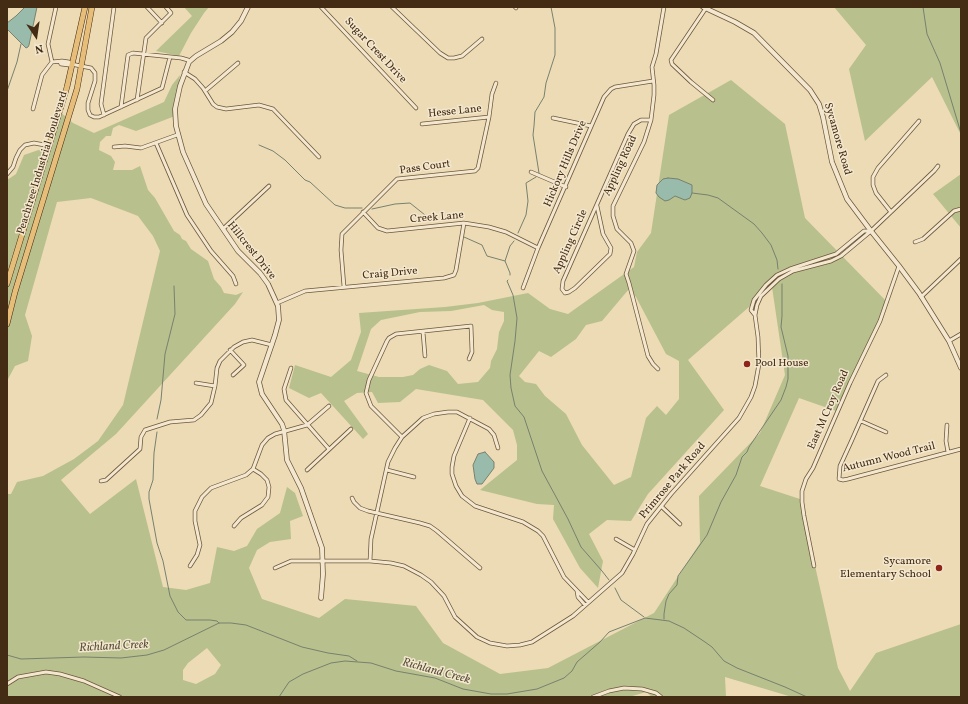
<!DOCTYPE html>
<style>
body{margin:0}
#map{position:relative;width:968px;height:704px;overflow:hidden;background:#ecdbb5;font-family:Vollkorn,serif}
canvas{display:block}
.frame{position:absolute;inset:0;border:8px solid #442b13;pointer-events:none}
.north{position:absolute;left:16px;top:16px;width:40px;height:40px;-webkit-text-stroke:3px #f3e8cf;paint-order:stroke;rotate:167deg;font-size:11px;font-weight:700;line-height:16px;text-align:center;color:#442b13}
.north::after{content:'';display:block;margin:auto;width:14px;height:18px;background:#442b13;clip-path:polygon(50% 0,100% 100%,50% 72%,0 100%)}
</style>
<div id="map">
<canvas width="968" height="704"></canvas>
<div class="frame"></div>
<div class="north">N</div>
</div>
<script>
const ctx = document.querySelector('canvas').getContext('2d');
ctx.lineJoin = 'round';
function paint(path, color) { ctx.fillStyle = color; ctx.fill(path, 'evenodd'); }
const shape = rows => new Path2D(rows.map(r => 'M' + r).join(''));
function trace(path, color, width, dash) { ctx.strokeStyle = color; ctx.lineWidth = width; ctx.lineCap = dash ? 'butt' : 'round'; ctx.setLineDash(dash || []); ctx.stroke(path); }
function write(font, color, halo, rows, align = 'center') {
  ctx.font = font + ' Vollkorn,serif'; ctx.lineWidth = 3; ctx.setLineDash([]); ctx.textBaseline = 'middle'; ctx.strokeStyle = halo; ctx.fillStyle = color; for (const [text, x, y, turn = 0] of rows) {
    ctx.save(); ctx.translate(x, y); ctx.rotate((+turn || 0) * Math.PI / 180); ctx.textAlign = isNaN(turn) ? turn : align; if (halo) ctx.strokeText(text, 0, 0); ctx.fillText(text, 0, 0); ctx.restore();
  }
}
const green = shape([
 [184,7,209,7,204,13,191,33,179,56,156,51,192,16],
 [834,7,961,7,961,135,932,77,865,141,849,69,866,45],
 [180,75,174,112,175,116,136,131,119,125,113,128,111,136,106,136,100,142,99,150,111,156,115,162,113,170,132,170,140,166,148,190,155,198,174,231,180,235,182,239,186,241,191,249,208,261,214,279,221,287,224,293,236,295,243,292,235,304,116,434,61,480,90,514,136,479,163,587,186,590,210,583,217,547,234,551,247,546,257,529,280,513,287,487,295,493,303,516,290,521,291,539,270,542,257,550,249,568,262,599,319,618,345,599,416,606,443,643,500,674,548,668,654,613,700,543,699,496,760,433,785,375,772,287,688,360,724,410,648,494,631,521,607,520,589,534,603,561,598,588,580,568,553,519,554,505,537,504,480,490,517,460,517,445,513,430,483,400,416,389,400,402,378,403,372,392,357,393,344,401,368,434,363,439,321,393,309,398,289,388,295,365,331,377,351,360,361,332,359,313,445,307,478,303,528,293,550,309,568,314,634,267,637,252,651,233,669,115,731,80,785,124,805,218,888,303,839,412,799,398,760,486,800,499,838,668,850,691,876,653,961,624,961,697,792,697,725,677,726,697,652,697,646,692,629,697,7,697,7,494,11,494,17,482,43,476,74,459,98,441,123,405,160,251,153,236,138,216,133,214,91,198,57,202,25,315,32,336,28,361,15,366,7,381,7,180,16,174,24,155,53,145,58,110,73,123,94,133,164,102,172,85],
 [629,289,636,297,666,354,679,361,679,399,666,415,657,406,646,418,631,477,614,485,582,445,566,414,545,396,536,384,525,382,519,376,539,351,551,357,576,339,586,325,602,321],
 [484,305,492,310,504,312,504,321,499,332,497,349,491,361,490,368,478,382,458,384,447,371,429,365,420,369,413,375,403,377,379,377,357,371,371,329,381,320,420,312,451,311],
 [207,648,221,665,215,674,196,684,183,680,183,670,188,663],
 [961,174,961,228,933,194]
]);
const water = shape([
 [25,7,37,7,29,45,28,47,26,48,7,29,7,23,16,16,25,7],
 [668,178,678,179,692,185,692,193,690,198,685,200,675,196,669,200,665,201,659,197,656,193,657,185,663,179,668,178],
 [485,452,494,462,494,468,482,484,477,484,475,479,473,465,478,454,485,452]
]);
const stream = shape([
 [923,7,927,34,940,63,961,133],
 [7,91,17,62,21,44],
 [259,145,273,151,285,160,305,180,310,182,335,205,345,208,362,208],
 [539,173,533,135,534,126,535,112,544,97,546,83,555,55,555,28,551,7],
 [692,193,708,195,718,198,754,224,762,233,771,245,777,260,778,269],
 [372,209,395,204,410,203,430,219],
 [518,233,526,215,528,201,526,183,536,177],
 [464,237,482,245,487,256,505,261],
 [510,275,510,273,505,261,510,246,514,241],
 [508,280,507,281,513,295,517,318,515,341,510,375,511,388,515,406,524,417,542,471,568,519,581,547,602,571,609,580],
 [157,419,161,400,165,354,175,314,174,286],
 [157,432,154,453,153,480,149,492,149,499,157,543,163,561,170,596,178,612,186,620,210,620,217,621,219,623],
 [615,588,621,600,644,617],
 [664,619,664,614,666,601,669,594,677,585,678,576,707,535,721,502,736,475,742,457,747,452,749,447,781,400,786,387,788,379,788,356,781,327,782,316,782,284],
 [7,655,21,659,84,657,121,658,147,655,164,650,219,623,231,623,246,625,302,647,328,653,349,656,357,661],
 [279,697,289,682,303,674,331,663,345,661,371,663,396,671,435,678,463,689,491,694,507,694,537,689,564,678,572,671,577,662,600,642,609,632,645,618,669,621,684,628,705,642,712,647,724,661,737,668,785,687,807,697]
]);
const minor = shape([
 [147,7,162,23],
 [321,7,416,108],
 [392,7,440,53,448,58,454,58,462,56,482,39],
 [515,7,516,8],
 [706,8,671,60,672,64,691,82,713,100],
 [52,62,62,61,69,62,71,64,91,68,95,73,95,81,88,103,88,110,90,115,94,117,99,117,162,88,170,57],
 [52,62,48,44,56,7],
 [60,62,61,64,69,65,71,64],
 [184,72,195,79,203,88,213,104,217,107,226,109,259,105,273,109,319,157],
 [205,91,238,63],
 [137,100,146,38,171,13,166,7],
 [121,107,128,55,133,53,181,58,188,60,189,62],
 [33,109,42,75,52,62],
 [104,115,101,104,114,7],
 [553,118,591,126],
 [422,124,489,117],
 [156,143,187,215,211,251,233,276,236,284],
 [114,147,125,146,141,148,177,135],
 [531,172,566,187],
 [7,174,13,167,16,158,20,150,25,145,34,143,50,146],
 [597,206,603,234,611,248,610,254,575,288,569,292,565,293,562,289,563,281,628,134,634,124,641,120,651,120],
 [363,212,378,228,387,231,464,223,489,227,506,232,538,248],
 [891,212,876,193,873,185,873,177,878,168,919,121],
 [223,229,269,186],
 [915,242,923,239,954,211,961,209],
 [344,287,341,250,342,234,397,179,475,171,478,168,489,117,492,94,496,83],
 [523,288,538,248,604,97,611,89,615,87,653,81],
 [921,297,961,259],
 [277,303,305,291,444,278,454,275,456,270,464,223],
 [755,315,757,305,761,296,779,279,793,271,831,261,841,256,871,231,934,171,938,166],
 [423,332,425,356],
 [949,341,961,334],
 [230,350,244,365,233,375],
 [291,368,284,389,286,400,329,449],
 [658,369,653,364,648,356,629,283,626,274,634,251,631,243,617,229,613,216,613,206,644,142,651,120,654,95,654,85,652,67,656,54,664,7],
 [886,375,878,381,851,442,840,466,839,479,843,480,848,479,961,449],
 [196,383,215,386,217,368,220,361,234,347,243,342,252,340,272,345],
 [470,418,454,456,452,467,452,474,456,486,462,496,475,506,523,522,538,531,543,536,564,577,588,602],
 [861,421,886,432],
 [947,425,946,441,948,452],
 [402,437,371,406,366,393,369,380,387,341,389,338,396,334,471,326,472,352,469,359],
 [307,470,351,429],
 [387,470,414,477],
 [101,481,106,480,140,449,141,437,145,430,170,422,194,420,201,415,211,403,215,386],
 [352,498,354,502,360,508,368,511,420,523,430,526,437,531,480,568],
 [662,507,680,524],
 [234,526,241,518,262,505,268,497,269,487,267,480,261,474,253,469],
 [616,539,635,550],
 [370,561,371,539,388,462,395,448,402,437,423,418,434,414,448,412,457,412,489,429,494,435,498,448],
 [190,566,197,555,200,545,195,521,195,511,202,497,211,488,246,475,253,469,262,445,268,438,275,434,307,425,329,406],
 [814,566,804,516,802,502,802,491,806,479,813,468,850,383,880,321,899,266],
 [275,568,291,561,370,561,391,563,404,566,421,575,431,582,444,596,455,617,477,637,490,643,507,646,520,645,532,642,573,616,622,573,633,554,647,524,671,494,739,418,751,397,755,386,759,364,758,337,755,315,751,310,754,300,766,285,777,275,790,269,836,254,864,231,871,231],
 [577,591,578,597,585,605],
 [7,684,18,677,46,672,60,674,84,681,120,697],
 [593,697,609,691,624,688,642,689,656,693,661,697]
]);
const tertiary = shape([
 [248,7,241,21,232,32,221,41,196,56,189,62,180,86,175,109,176,126,183,152,206,204,238,251,260,273,268,284,278,306,279,320,275,335,259,382,262,394,282,424,284,430,287,460,301,488,322,548,323,574,321,598],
 [703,7,735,22,754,33,810,90,819,104,823,117,832,162,847,199,871,231,899,266,919,293,949,341,961,368]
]);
const primary = shape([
 [7,284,67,87,85,7],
 [7,324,15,292,77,89,92,7]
]);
const markers = [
 [747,364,4,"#8f2418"],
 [939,568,4,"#8f2418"]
];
const streetNames = [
 ["Sugar Crest Drive",375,51,47],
 ["Hesse Lane",455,112,-6],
 ["Sycamore Road",837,139,74],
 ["Peachtree Industrial Boulevard",43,163,-73],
 ["Hickory Hills Drive",566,164,-67],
 ["Appling Road",621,166,-65],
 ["Pass Court",425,168,-8],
 ["Creek Lane",437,218,-5],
 ["Appling Circle",571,242,-66],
 ["Hillcrest Drive",251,251,51],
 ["Craig Drive",390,274,-5],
 ["East M Croy Road",829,410,-66],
 ["Autumn Wood Trail",889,458,-14],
 ["Primrose Park Road",673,481,-50]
];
const poiNames = [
 ["Pool House",755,364],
 ["Sycamore",931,562,"right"],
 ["Elementary School",931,575,"right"]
];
const waterNames = [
 ["Richland Creek",114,647,-3],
 ["Richland Creek",436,672,15]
];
paint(green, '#b8c08d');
paint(water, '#99bbab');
trace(water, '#77816e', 1);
trace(stream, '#77816e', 1);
trace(minor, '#6e573c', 4.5);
trace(tertiary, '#6e573c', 5.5);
trace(primary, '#442b13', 6);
trace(minor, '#f3e8cf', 3);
trace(tertiary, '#f3e8cf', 4);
trace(primary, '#e6be7a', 5);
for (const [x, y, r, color] of markers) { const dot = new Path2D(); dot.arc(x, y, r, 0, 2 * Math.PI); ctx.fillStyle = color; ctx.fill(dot); trace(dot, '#f3e8cf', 1.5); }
write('11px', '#442b13', '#f3e8cf', streetNames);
write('11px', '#442b13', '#f3e8cf', poiNames, 'left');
write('italic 12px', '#594f39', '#f3e8cf', waterNames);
</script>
